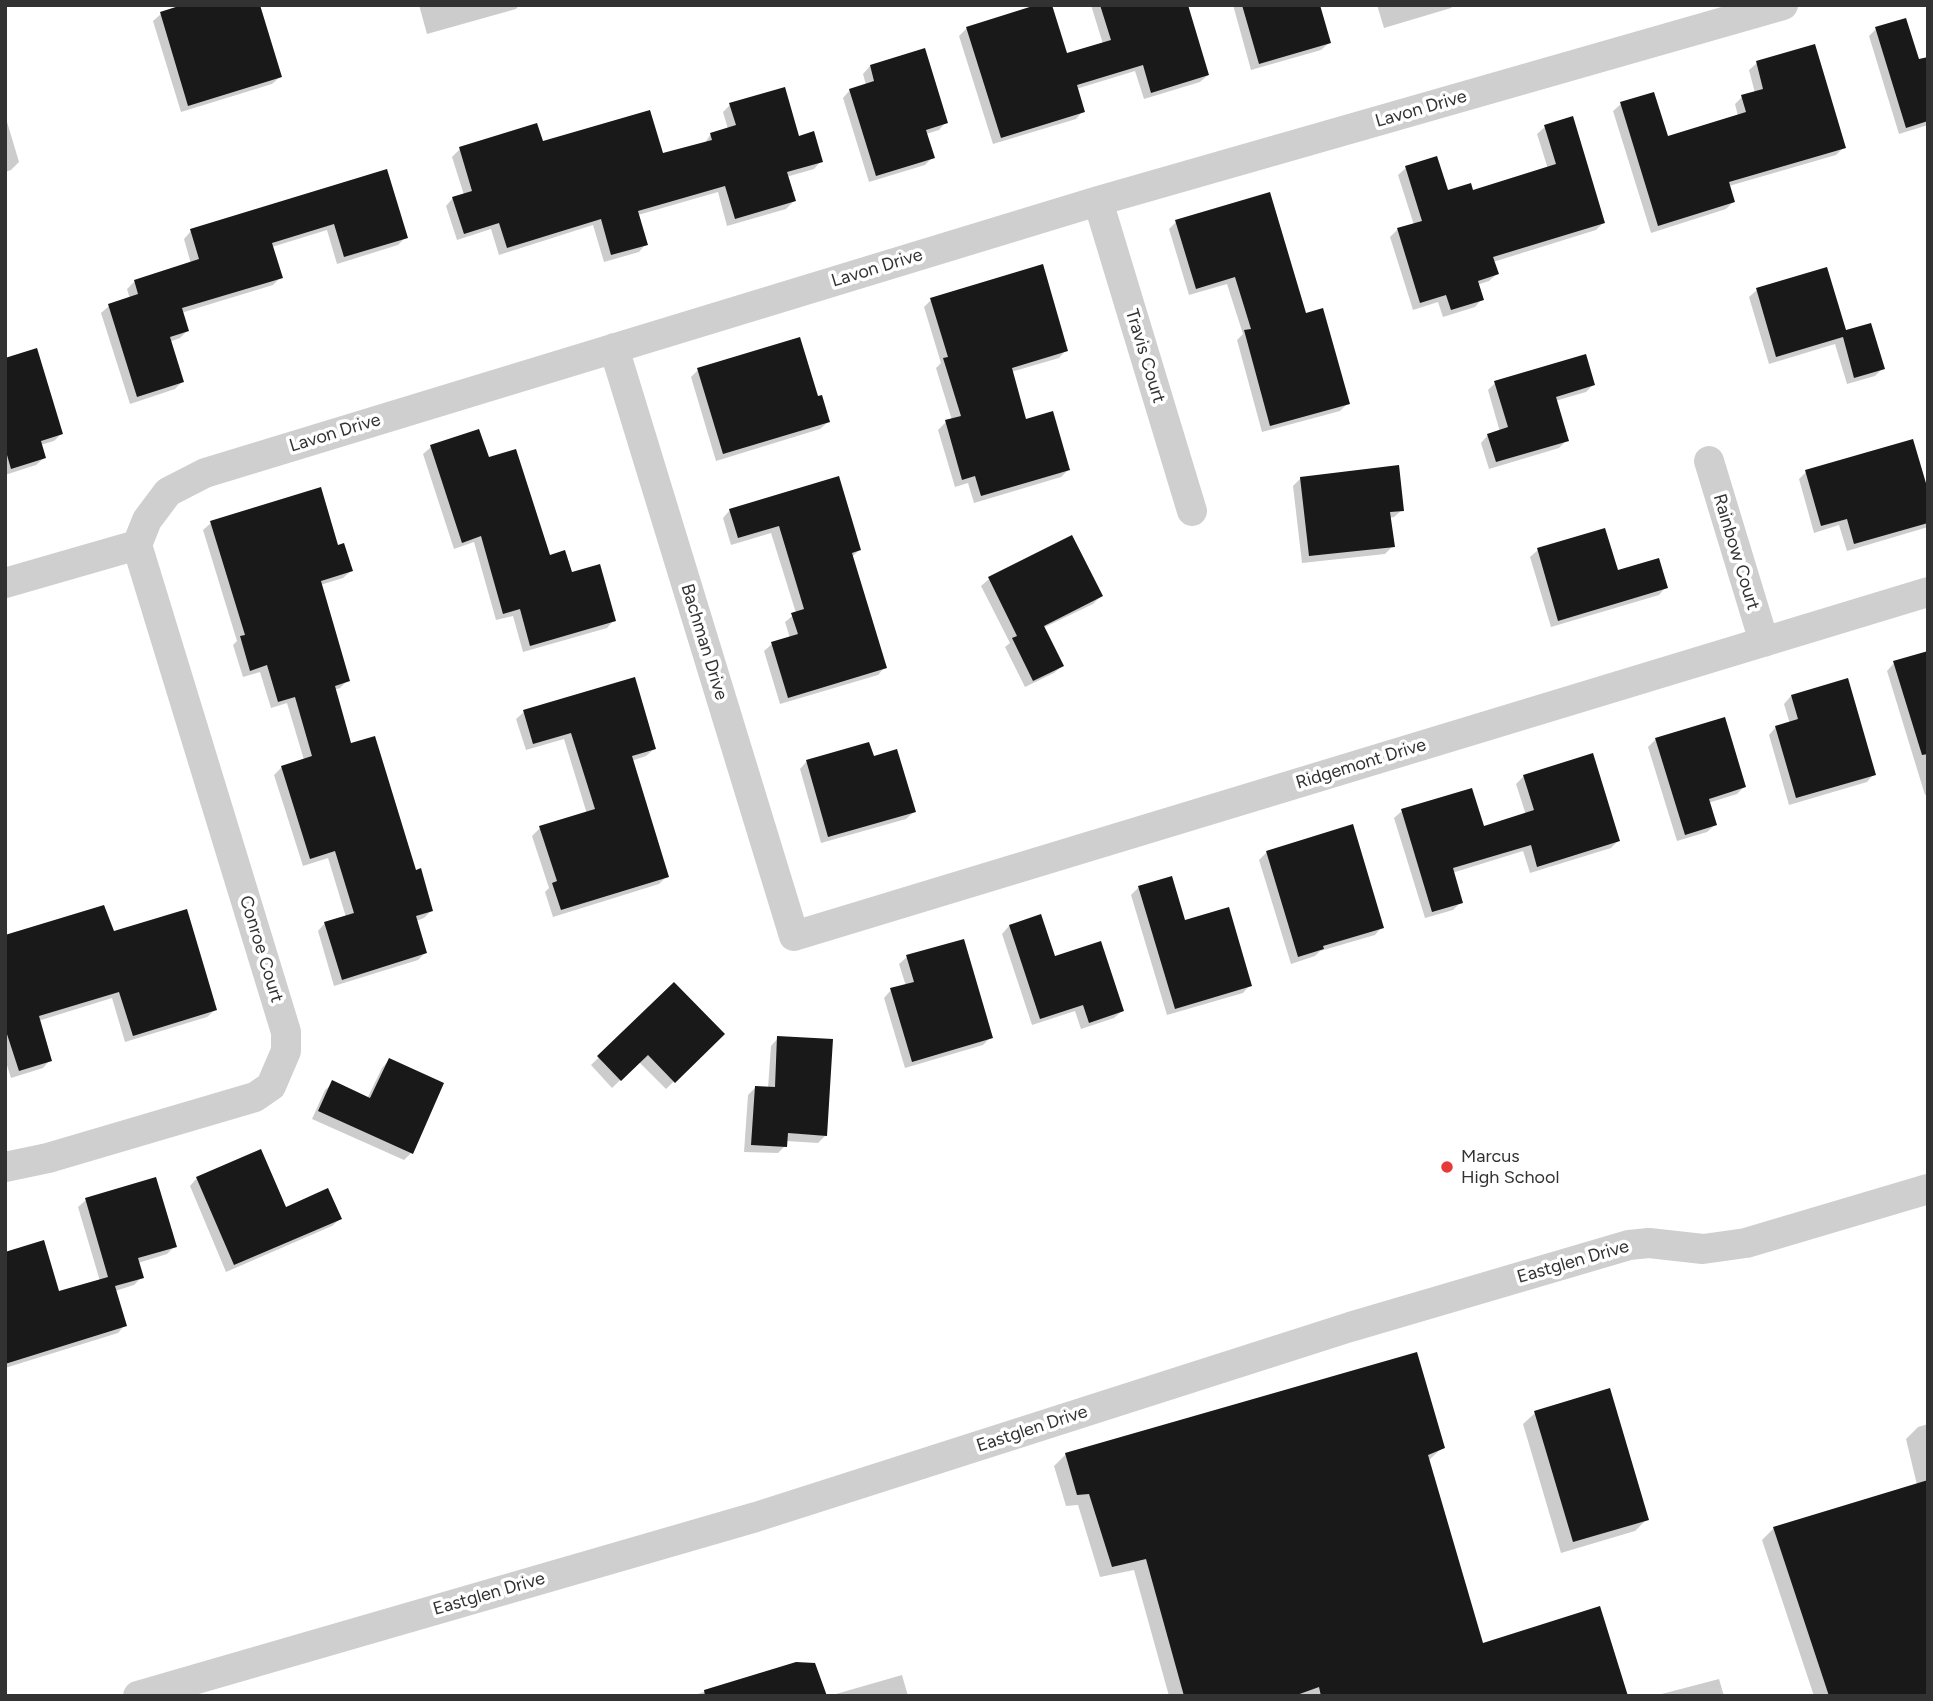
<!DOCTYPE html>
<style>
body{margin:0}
#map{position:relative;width:1933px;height:1701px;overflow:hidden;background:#fff;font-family:Figtree,sans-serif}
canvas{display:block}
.frame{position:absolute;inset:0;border:7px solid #323232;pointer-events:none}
</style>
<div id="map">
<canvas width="1933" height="1701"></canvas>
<div class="frame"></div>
</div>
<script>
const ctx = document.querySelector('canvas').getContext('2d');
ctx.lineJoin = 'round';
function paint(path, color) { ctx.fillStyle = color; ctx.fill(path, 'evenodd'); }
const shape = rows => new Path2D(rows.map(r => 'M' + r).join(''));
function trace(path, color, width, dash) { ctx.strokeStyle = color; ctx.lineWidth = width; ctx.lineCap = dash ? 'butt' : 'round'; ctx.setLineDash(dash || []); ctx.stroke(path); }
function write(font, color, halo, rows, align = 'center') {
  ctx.font = font + ' Figtree,sans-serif'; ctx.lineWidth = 7; ctx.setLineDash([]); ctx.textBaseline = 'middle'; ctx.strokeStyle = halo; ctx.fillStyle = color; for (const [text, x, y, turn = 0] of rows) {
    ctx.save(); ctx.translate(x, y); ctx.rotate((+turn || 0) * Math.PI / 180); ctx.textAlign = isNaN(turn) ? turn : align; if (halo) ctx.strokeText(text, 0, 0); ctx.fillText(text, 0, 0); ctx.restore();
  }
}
const shadow = shape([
 [419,5,519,5,516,9,427,34],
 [1091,5,1186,5,1208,75,1200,82,1144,99,1135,71,1076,89,1083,111,1076,119,993,144,959,36,967,28,1066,56,1103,44],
 [1233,5,1318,5,1329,43,1321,50,1251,70],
 [1377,5,1454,5,1451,8,1384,28],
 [161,14,280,77,272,84,181,112,153,21],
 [1876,29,1918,61,1928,58,1928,125,1899,134,1869,36],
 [1757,63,1844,147,1836,155,1729,186,1733,202,1726,209,1651,233,1613,111,1621,104,1667,138,1738,116,1735,104,1742,97,1755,93,1749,70],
 [870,66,946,122,939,130,926,134,933,157,925,165,869,182,843,98,850,90,866,85,863,74],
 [730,105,798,138,821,161,814,169,786,177,794,201,786,209,727,226,718,192,638,215,646,244,639,252,604,262,593,225,499,255,491,229,457,240,446,206,453,198,464,195,452,157,460,149,542,143,662,155,704,144,711,134,728,129,723,112],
 [5,115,19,162,11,170,5,172],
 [1545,127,1603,223,1596,230,1493,262,1497,274,1489,281,1477,285,1482,299,1475,307,1443,317,1438,302,1413,310,1390,237,1397,230,1414,225,1398,175,1406,168,1447,192,1472,192,1548,169,1537,134],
 [386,172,406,237,398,245,337,264,327,230,272,247,281,277,273,285,181,313,187,331,180,338,169,342,182,382,175,389,130,404,101,313,109,306,130,299,127,289,134,282,191,264,184,239,191,231],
 [1176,222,1305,315,1348,403,1340,411,1262,432,1237,340,1243,334,1227,284,1189,295,1169,229],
 [1757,290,1845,333,1883,368,1875,376,1847,384,1835,344,1769,364,1749,297],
 [931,300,1066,350,1059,358,1011,372,1025,421,1068,470,1061,477,974,503,968,483,955,487,938,430,946,422,952,420,936,368,941,363,924,307],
 [5,359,62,433,54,441,40,445,44,458,36,465,5,475],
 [698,370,817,398,828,422,820,429,716,461,691,377],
 [1495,383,1593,385,1586,392,1555,401,1567,440,1559,448,1489,469,1481,443,1488,435,1500,432,1488,390],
 [431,447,488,460,549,557,571,574,614,620,607,628,523,652,513,616,496,620,474,542,454,549,423,454],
 [1806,472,1928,496,1928,527,1847,551,1839,525,1814,533,1799,479],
 [1301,478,1402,510,1394,517,1389,518,1393,546,1385,554,1302,563,1293,486],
 [730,510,859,550,852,557,885,667,878,675,780,704,764,651,772,644,790,638,785,622,796,613,771,533,731,545,723,518],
 [211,523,337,547,351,571,343,578,320,585,348,680,340,688,334,690,350,745,415,872,431,911,424,918,416,921,425,953,418,960,334,986,318,931,325,923,346,917,328,858,303,866,274,775,282,767,304,760,287,703,271,708,260,672,243,677,233,645,237,641,203,530],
 [1538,550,1616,572,1666,587,1659,595,1551,627,1530,557],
 [989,579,1101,596,1093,604,1043,628,1062,666,1054,673,1025,687,1005,647,1010,643,981,586],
 [1928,656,1928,794,1925,795,1887,671,1894,663],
 [1791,696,1874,774,1867,782,1789,805,1769,735,1776,727,1790,724,1784,704],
 [524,712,654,749,646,756,631,761,667,876,659,884,553,917,545,892,549,888,532,836,540,828,587,814,564,739,526,750,516,719],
 [1656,739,1744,787,1737,794,1708,803,1715,825,1707,832,1677,841,1648,747],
 [872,758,914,812,906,819,821,843,800,769,807,761],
 [1524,776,1618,841,1611,848,1530,873,1523,851,1452,873,1461,902,1453,910,1425,918,1394,818,1402,811,1483,828,1526,815,1516,784],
 [1267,852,1382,927,1375,935,1320,951,1315,956,1291,964,1259,860],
 [1139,887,1184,923,1250,985,1243,993,1167,1015,1131,895],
 [1009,926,1054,959,1122,1011,1114,1018,1081,1029,1075,1011,1032,1025,1002,934],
 [112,933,215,1010,207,1017,125,1042,112,998,38,1021,50,1060,43,1068,11,1078,5,1059,5,937],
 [963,941,991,1037,983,1045,905,1068,884,998,891,990,906,986,899,964,907,957],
 [674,984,723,1034,666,1089,639,1062,612,1088,591,1065],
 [778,1038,826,1135,818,1143,786,1141,785,1146,778,1153,744,1152,748,1095,755,1088,768,1088,771,1046],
 [389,1060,411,1153,404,1160,312,1119,325,1090,333,1083,367,1099,382,1068],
 [197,1178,285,1209,340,1219,332,1226,226,1272,190,1186],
 [86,1200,175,1246,167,1254,138,1263,142,1277,134,1285,115,1291,125,1325,118,1333,5,1368,5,1254,58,1294,100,1281,78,1207],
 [1535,1413,1647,1519,1635,1531,1561,1553,1523,1424],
 [1928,1424,1928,1696,1814,1696,1762,1540,1774,1528,1917,1485,1906,1439,1918,1427],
 [1443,1447,1428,1461,1481,1645,1401,1667,1314,1696,1169,1696,1134,1570,1100,1577,1078,1505,1066,1506,1054,1466,1066,1454],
 [796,1664,825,1696,691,1696],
 [902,1675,908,1696,829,1696],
 [1719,1679,1724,1696,1654,1696]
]);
const building = shape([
 [182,5,260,5,282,77,188,106,160,12],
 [1036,5,1052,5,1067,53,1111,40,1100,5,1188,5,1209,75,1151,93,1143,65,1077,85,1085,112,1001,138,966,27],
 [1242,5,1320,5,1331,43,1259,64],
 [1906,18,1919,59,1928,57,1928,121,1906,128,1875,27],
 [1815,44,1846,148,1729,182,1735,202,1658,226,1620,102,1654,92,1668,136,1746,112,1741,95,1763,89,1756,61],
 [925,48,948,123,926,130,935,158,876,176,849,89,874,81,870,65],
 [785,87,799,136,814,131,823,162,787,172,796,201,735,219,725,186,638,211,648,245,611,255,601,219,507,248,499,223,464,234,452,197,472,191,459,147,537,123,543,141,650,110,663,153,712,140,710,133,736,125,729,103],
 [1573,116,1605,223,1493,257,1499,274,1478,281,1484,300,1451,310,1446,295,1420,303,1397,228,1422,221,1405,166,1437,156,1448,190,1471,183,1473,190,1556,164,1544,125],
 [387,169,408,238,344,257,334,224,272,243,283,278,182,308,189,331,170,337,184,382,137,397,108,304,138,294,134,280,199,259,190,229],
 [1270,192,1306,313,1323,308,1350,404,1270,426,1244,330,1251,329,1235,277,1196,289,1175,220],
 [1043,264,1068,351,1012,368,1026,419,1053,411,1070,470,981,496,975,476,962,480,945,420,961,416,943,358,948,357,930,298],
 [1827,267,1846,330,1871,323,1885,369,1854,378,1843,337,1776,357,1756,288],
 [800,337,818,396,822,395,830,422,723,454,697,368],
 [37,348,63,434,41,441,46,458,11,469,5,448,5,358],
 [1586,354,1595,385,1556,397,1569,441,1496,462,1487,434,1508,427,1494,381],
 [479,429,489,457,516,449,550,555,565,550,572,572,600,564,616,621,530,646,520,609,503,614,481,536,462,543,430,445],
 [1913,439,1928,490,1928,523,1854,544,1847,519,1821,526,1805,470],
 [1399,465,1404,511,1390,512,1395,547,1309,556,1300,477],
 [839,476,861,550,852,553,887,668,788,698,771,642,798,634,791,613,804,609,779,526,738,538,729,509],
 [321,487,338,545,344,543,353,571,321,581,350,681,335,686,351,743,375,736,416,870,421,868,433,911,416,916,427,953,342,980,324,922,354,913,335,851,310,859,281,766,312,756,295,697,278,702,267,665,250,671,240,636,245,635,210,521],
 [1605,528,1618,570,1659,558,1668,588,1558,621,1537,548],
 [1072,535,1103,596,1044,626,1064,666,1033,681,1012,638,1017,636,988,577],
 [1928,651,1928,754,1922,755,1893,661],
 [635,677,656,749,632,756,669,877,561,910,552,883,557,881,539,826,595,809,571,733,533,744,523,710],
 [1848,678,1876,775,1796,798,1775,726,1798,719,1791,695],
 [1725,717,1746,787,1709,799,1717,825,1685,835,1655,738],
 [869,742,874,756,897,749,916,812,828,837,806,760],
 [1593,753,1620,841,1537,867,1531,845,1453,868,1463,903,1432,912,1401,809,1472,788,1484,826,1534,810,1523,775],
 [1353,824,1384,928,1323,946,1324,949,1298,957,1266,851],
 [1172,876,1185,920,1229,907,1252,986,1175,1009,1138,886],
 [104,905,114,931,187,909,217,1010,133,1036,119,992,39,1016,52,1061,19,1071,5,1028,5,935],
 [1041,914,1055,956,1101,941,1124,1011,1089,1023,1083,1005,1040,1019,1009,925],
 [964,939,993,1038,912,1062,890,988,914,982,906,955],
 [674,982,725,1034,675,1083,648,1055,621,1081,597,1056],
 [777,1036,833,1039,827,1136,788,1133,787,1147,751,1145,755,1086,775,1087],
 [389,1058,444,1083,413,1154,318,1111,332,1080,370,1098],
 [261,1149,286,1207,328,1188,342,1219,234,1265,196,1177],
 [156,1177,177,1247,138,1258,144,1278,115,1286,127,1326,5,1364,5,1252,44,1240,59,1291,108,1277,85,1198],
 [1417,1352,1445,1448,1428,1455,1483,1643,1600,1606,1628,1696,1321,1696,1319,1687,1294,1696,1184,1696,1146,1559,1112,1567,1089,1494,1077,1495,1065,1453],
 [1610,1388,1649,1520,1573,1542,1534,1411],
 [1928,1480,1928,1696,1829,1696,1773,1527],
 [796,1662,815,1663,827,1696,705,1696,704,1690]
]);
const minor = shape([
 [1098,201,1192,511],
 [614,348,794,936,1928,592],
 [1709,461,1764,642],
 [5,583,137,545,147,520,168,492,205,473,1098,201,1783,5],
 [5,1167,48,1158,255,1097,271,1086,286,1051,286,1032,137,545],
 [138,1696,756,1517,1350,1327,1629,1245,1649,1243,1703,1249,1746,1243,1928,1189]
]);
const markers = [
 [1447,1167,7,"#e63938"]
];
const streetNames = [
 ["Lavon Drive",1421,109,-16],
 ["Lavon Drive",877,268,-17],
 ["Travis Court",1145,356,73],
 ["Lavon Drive",335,433,-17],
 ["Rainbow Court",1736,552,73],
 ["Bachman Drive",704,642,73],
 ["Ridgemont Drive",1361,764,-17],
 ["Conroe Court",261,949,73],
 ["Eastglen Drive",1573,1262,-16],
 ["Eastglen Drive",1032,1429,-18],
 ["Eastglen Drive",489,1594,-16]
];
const poiNames = [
 ["Marcus",1461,1157],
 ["High School",1461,1178]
];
paint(shadow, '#0003');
paint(building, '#191919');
trace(minor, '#cfcfcf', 30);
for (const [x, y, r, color] of markers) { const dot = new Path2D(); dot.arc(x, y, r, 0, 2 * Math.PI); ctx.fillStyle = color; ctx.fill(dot); trace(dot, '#fff', 2.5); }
write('18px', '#323232', '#fff', streetNames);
write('18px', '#323232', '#fff', poiNames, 'left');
</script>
